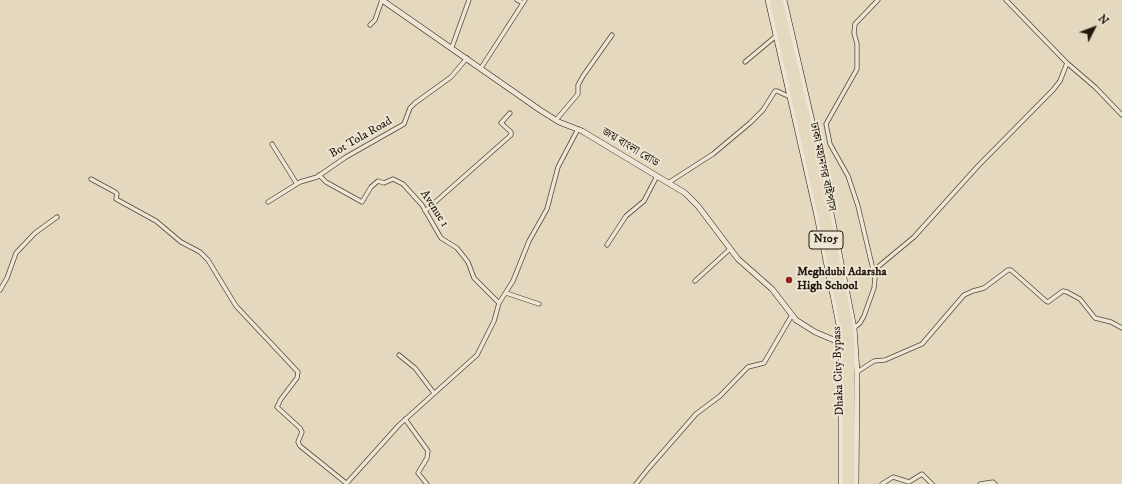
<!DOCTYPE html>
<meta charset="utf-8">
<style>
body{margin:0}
#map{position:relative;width:1122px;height:484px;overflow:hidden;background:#e4d9bf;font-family:"IM FELL DW Pica",serif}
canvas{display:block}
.north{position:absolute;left:1074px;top:8px;width:40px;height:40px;-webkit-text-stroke:3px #ede6d5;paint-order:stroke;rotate:48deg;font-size:11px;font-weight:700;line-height:16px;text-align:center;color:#22190e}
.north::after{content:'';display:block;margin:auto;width:14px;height:18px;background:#22190e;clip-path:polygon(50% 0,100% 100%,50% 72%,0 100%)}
</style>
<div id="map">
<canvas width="1122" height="484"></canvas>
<div class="north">N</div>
</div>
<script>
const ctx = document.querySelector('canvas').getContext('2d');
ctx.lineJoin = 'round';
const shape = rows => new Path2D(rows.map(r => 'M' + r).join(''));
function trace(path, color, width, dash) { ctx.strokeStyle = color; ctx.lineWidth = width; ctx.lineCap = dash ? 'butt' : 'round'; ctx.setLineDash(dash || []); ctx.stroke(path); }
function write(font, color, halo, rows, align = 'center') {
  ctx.font = font + ' "IM FELL DW Pica","Noto Serif Bengali",serif'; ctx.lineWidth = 4; ctx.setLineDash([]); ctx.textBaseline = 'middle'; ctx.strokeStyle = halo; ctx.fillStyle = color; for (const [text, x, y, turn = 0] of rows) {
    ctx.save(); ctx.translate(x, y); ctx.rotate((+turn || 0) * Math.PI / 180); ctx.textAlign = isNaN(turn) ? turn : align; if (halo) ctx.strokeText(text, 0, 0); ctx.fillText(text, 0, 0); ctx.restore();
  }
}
const street = shape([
 [517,0,523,3],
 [1006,0,1067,63,1095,87,1122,115],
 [370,25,375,20,382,0],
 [452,47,469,0],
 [745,62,776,36],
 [481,68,525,0],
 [556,120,578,94,578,85,583,76,612,35],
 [272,144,297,184],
 [319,175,326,182,362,202,371,187,378,181,384,183,393,179,403,184,422,205,441,238,457,248,468,262,474,278,499,303],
 [91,179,115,192,117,194,116,199,156,221,181,242,200,252,208,260,236,306,298,372,297,378,281,399,277,407,300,428,302,432,298,442,300,446,346,483],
 [668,183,713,154,750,123,763,110,775,91,777,91,790,97],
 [268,202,300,182,317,177,346,157,404,124,410,108,415,103,451,77,467,58],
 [425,211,511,135,511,132,501,123,510,113],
 [607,245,626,216,644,201,657,176],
 [873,271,914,237,978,166,1053,90,1060,81,1067,63],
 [695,281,730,249],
 [0,290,7,278,16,253,35,233,57,217],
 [506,293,539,304],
 [854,328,860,323,864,316,874,288,875,278,858,206,848,176,830,144,826,124,857,69,857,44,854,33,855,24,878,0],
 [399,355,415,368,434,393],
 [857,372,874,361,885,360,922,344,964,295,973,291,984,288,1008,270,1011,270,1046,301,1048,302,1063,291,1067,292,1080,299,1095,318,1111,322,1122,328],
 [405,419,428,451,427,458,418,473,427,484],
 [346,484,399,425,477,355,494,321,499,303,513,281,529,241,547,209,558,167,578,129],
 [636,484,648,469,696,414,720,396,748,367,764,363,792,315],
 [882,484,893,477,909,482,922,474,932,484],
 [980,484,993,482,995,484]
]);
const secondary = shape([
 [382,0,540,110,559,122,582,131,685,193,698,206,738,259,772,289,796,320,815,332,841,343],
 [768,0,817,216,839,325,841,343,841,484],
 [784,0,817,143,854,328,857,372,856,484]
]);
const highway = shape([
 [773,0,821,214,843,323,846,381,846,484],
 [779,0,812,142,849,323,851,347,851,484]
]);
const markers = [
 [789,280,4,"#8f2418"]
];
const shields = [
 [826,240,34]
];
const shieldNames = [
 ["N105",826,240]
];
const streetNames = [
 ["Bot Tola Road",361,138,-30],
 ["জয় বাংলা রোড",630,148,31],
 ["ঢাকা মহানগর বাইপাস",822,167,78],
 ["Avenue 1",434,209,57],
 ["Dhaka City Bypass",839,371,-92]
];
const poiNames = [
 ["Meghdubi Adarsha",797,273],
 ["High School",797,287]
];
trace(street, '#52493a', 5);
trace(secondary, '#22190e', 6);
trace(highway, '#22190e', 8);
trace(street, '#ede6d5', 3.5);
trace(secondary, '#ede6d5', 5);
trace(highway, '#e4d9bf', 7);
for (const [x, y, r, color] of markers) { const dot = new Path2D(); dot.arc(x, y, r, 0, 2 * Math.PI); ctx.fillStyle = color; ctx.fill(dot); trace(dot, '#ede6d5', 1.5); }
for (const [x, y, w] of shields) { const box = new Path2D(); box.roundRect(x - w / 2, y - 9, w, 18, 3); ctx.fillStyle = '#ede6d5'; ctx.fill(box); trace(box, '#22190e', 1); }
write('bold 11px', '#22190e', null, shieldNames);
write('12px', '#22190e', '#ede6d5', streetNames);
write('bold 12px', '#22190e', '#ede6d5', poiNames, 'left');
</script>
